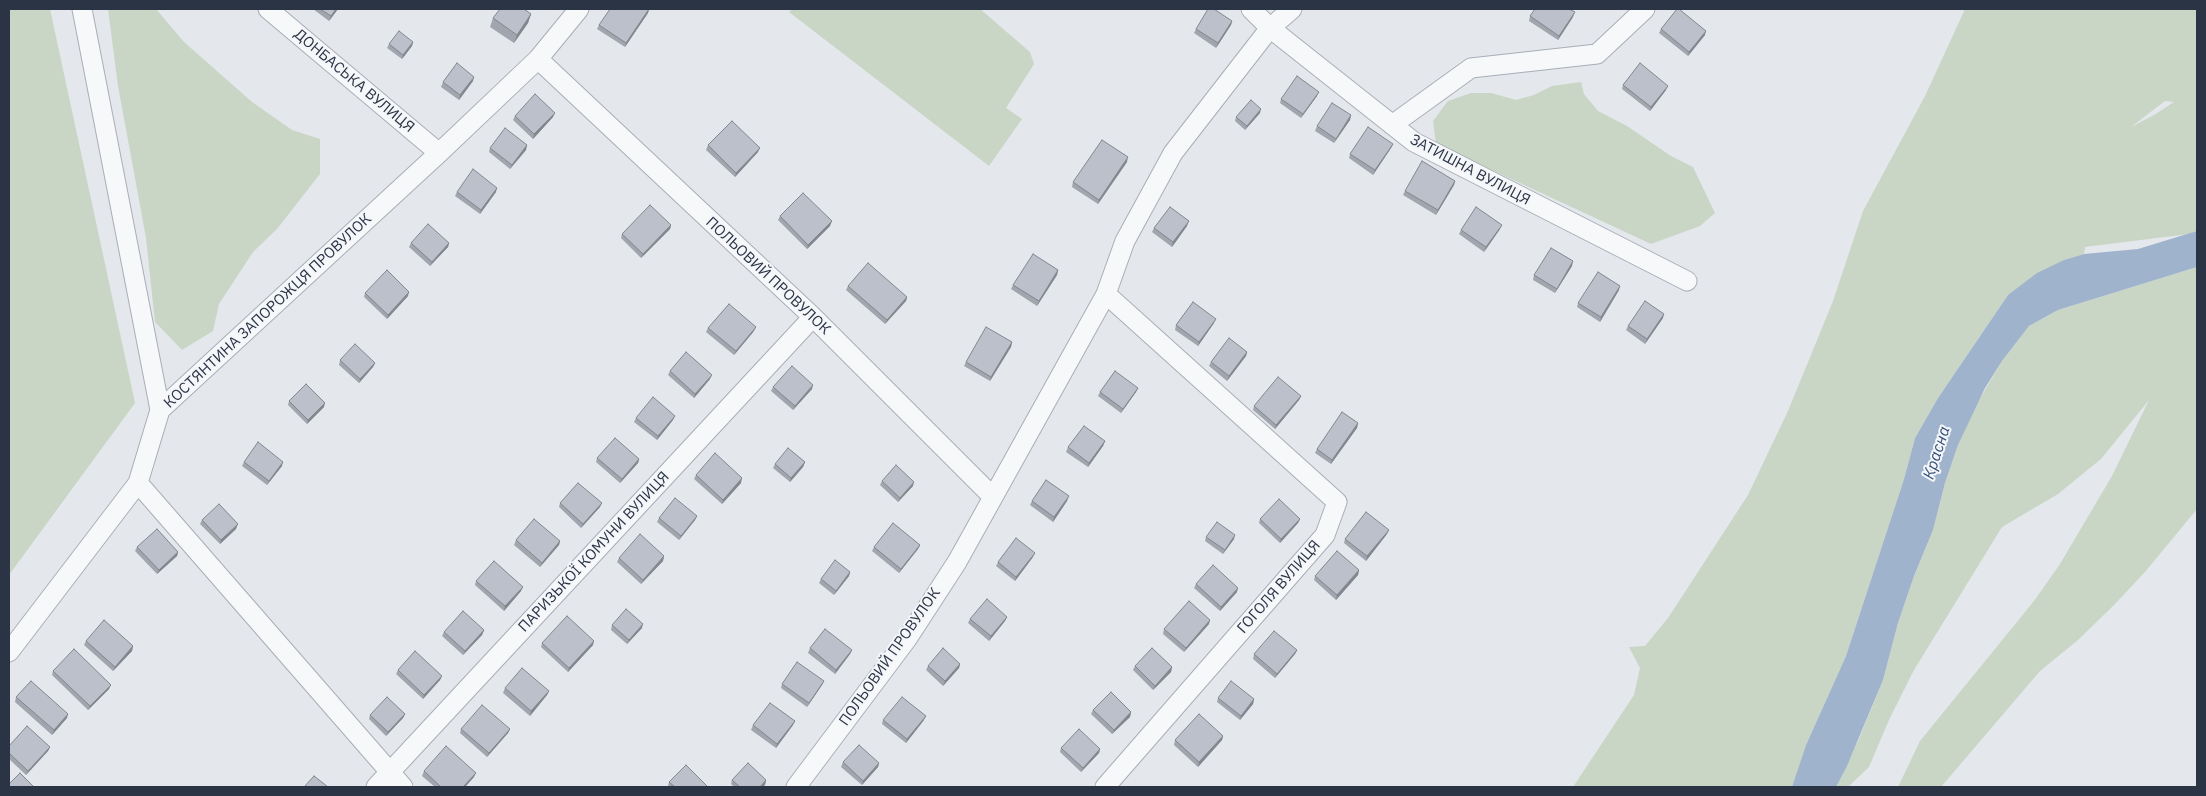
<!DOCTYPE html>
<meta charset="utf-8">
<style>
body{margin:0}
#map{position:relative;width:2206px;height:796px;overflow:hidden;background:#e4e7ec;font-family:"IBM Plex Sans",sans-serif}
canvas{display:block}
.frame{position:absolute;inset:0;border:10px solid #2b3445;pointer-events:none}
</style>
<div id="map">
<canvas width="2206" height="796"></canvas>
<div class="frame"></div>
</div>
<script>
const ctx = document.querySelector('canvas').getContext('2d');
ctx.lineJoin = 'round';
function paint(path, color) { ctx.fillStyle = color; ctx.fill(path, 'evenodd'); }
const shape = rows => new Path2D(rows.map(r => 'M' + r).join(''));
function trace(path, color, width, dash) { ctx.strokeStyle = color; ctx.lineWidth = width; ctx.lineCap = dash ? 'butt' : 'round'; ctx.setLineDash(dash || []); ctx.stroke(path); }
function write(font, color, halo, rows, align = 'center') {
  ctx.font = font + ' "IBM Plex Sans",sans-serif'; ctx.lineWidth = 4; ctx.setLineDash([]); ctx.textBaseline = 'middle'; ctx.strokeStyle = halo; ctx.fillStyle = color; for (const [text, x, y, turn = 0] of rows) {
    ctx.save(); ctx.translate(x, y); ctx.rotate((+turn || 0) * Math.PI / 180); ctx.textAlign = isNaN(turn) ? turn : align; if (halo) ctx.strokeText(text, 0, 0); ctx.fillText(text, 0, 0); ctx.restore();
  }
}
const green = shape([
 [9,9,50,9,135,403,9,575],
 [108,9,156,9,184,42,252,102,292,130,320,139,320,174,277,229,253,252,219,304,213,331,182,350,155,322,146,238,118,86],
 [792,9,980,9,1030,52,1034,64,1006,108,1022,119,989,166,789,12],
 [1965,9,2197,9,2197,231,2189,234,2085,247,2084,254,2064,260,2008,295,1938,398,1915,438,1904,479,1846,656,1806,745,1793,787,1573,787,1634,695,1640,668,1629,647,1645,646,1668,618,1748,495,1788,411,1833,301,1863,211,1925,96],
 [2165,101,2174,102,2154,115,2131,127],
 [1581,82,1584,94,1598,111,1627,126,1671,156,1693,167,1715,213,1700,226,1651,244,1436,144,1433,121,1448,101,1471,93,1491,93,1516,100,1534,95,1552,86],
 [2197,267,2197,509,2145,572,2114,605,2078,640,2040,671,1941,787,1898,787,1920,741,2034,601,2060,564,2112,476,2149,400,2101,459,2058,494,2002,527,1914,670,1889,720,1869,767,1848,787,1836,787,1859,739,1883,680,1898,623,1914,576,1933,530,1945,483,1958,445,1972,412,2002,361,2029,326,2058,310]
]);
const water = shape([
 [2197,231,2197,267,2058,310,2029,326,2002,361,1985,388,1958,445,1945,483,1933,530,1914,576,1898,623,1883,680,1847,766,1836,787,1792,787,1806,745,1846,656,1904,479,1915,438,1938,398,2008,295,2037,273,2064,260,2084,254,2138,249]
]);
const minor = shape([
 [82,9,160,410],
 [268,9,439,153],
 [1251,9,1270,28,1414,142,1687,281],
 [538,59,813,317,993,497],
 [1392,125,1471,68,1597,54,1645,9],
 [138,483,403,787],
 [9,652,138,483,160,410,439,153,538,59,579,9],
 [376,787,813,317],
 [796,787,907,639,957,562,1106,294,1125,241,1173,153,1270,28,1292,9],
 [1105,787,1325,535,1337,502,1106,294]
]);
const wall = shape([
 [313,9,338,9,329,21],
 [649,9,648,13,625,47,597,29,599,25],
 [531,14,528,23,514,43,490,27,493,18],
 [1530,16,1573,17,1558,40,1529,21],
 [1232,21,1231,25,1216,48,1194,33,1196,29],
 [1661,29,1705,35,1688,56,1659,33],
 [413,42,412,46,402,59,387,48,389,44],
 [473,81,459,100,441,87,443,82],
 [1623,85,1666,90,1650,111,1622,89],
 [1317,96,1301,118,1280,103,1281,99],
 [1260,113,1245,130,1235,121,1236,117],
 [1351,115,1350,120,1334,143,1315,131,1317,126],
 [515,116,553,117,533,139,513,120],
 [1393,144,1391,148,1373,175,1349,158,1350,154],
 [527,145,526,150,510,169,489,152,490,148],
 [708,145,758,152,735,177,706,150],
 [1127,162,1098,204,1072,187,1073,182],
 [1455,181,1454,185,1436,215,1403,195,1405,191],
 [457,192,496,192,480,214,455,196],
 [780,216,830,226,807,249,778,220],
 [671,225,670,229,641,258,621,238,622,234],
 [1187,226,1172,247,1152,232,1154,228],
 [1500,229,1484,252,1459,234,1461,230],
 [411,243,449,243,448,247,430,266,409,247],
 [1572,266,1555,293,1533,280,1534,275],
 [1058,270,1057,275,1037,306,1011,289,1013,285],
 [848,286,907,297,906,301,885,324,846,290],
 [1619,290,1600,322,1577,307,1578,303],
 [365,293,408,296,387,319,364,297],
 [1663,318,1645,344,1626,330,1628,326],
 [1214,323,1198,346,1175,330,1176,325],
 [708,328,754,331,734,355,706,332],
 [1012,342,1011,347,990,381,964,366,966,362],
 [1247,352,1246,356,1227,381,1209,366,1211,362],
 [340,360,375,363,373,367,359,383,339,365],
 [670,371,710,379,694,398,668,375],
 [773,387,812,389,793,410,771,391],
 [1138,388,1136,392,1121,413,1098,396,1100,392],
 [1301,396,1299,400,1275,429,1253,410,1254,406],
 [289,401,324,407,307,424,288,405],
 [636,418,673,420,657,440,634,422],
 [1358,423,1357,428,1331,464,1315,453,1317,449],
 [1105,441,1103,446,1088,467,1066,452,1068,447],
 [597,458,639,459,638,463,620,483,596,462],
 [244,462,282,466,267,485,242,466],
 [805,462,803,467,790,482,773,468,775,464],
 [696,475,741,483,722,504,694,479],
 [882,481,913,486,898,502,880,485],
 [1032,501,1067,501,1053,522,1030,505],
 [560,503,600,507,581,528,559,507],
 [697,516,695,520,679,540,657,522,659,518],
 [1260,519,1300,519,1298,523,1280,543,1259,523],
 [202,520,236,529,220,544,200,524],
 [1387,534,1366,561,1344,543,1345,539],
 [1206,537,1234,539,1223,554,1205,541],
 [516,540,560,541,559,545,540,567,514,545],
 [920,545,918,549,899,573,872,551,874,547],
 [137,547,178,552,177,556,157,574,135,551],
 [664,556,663,561,641,584,617,562,619,558],
 [1033,557,1015,581,996,566,998,562],
 [1359,570,1358,575,1336,600,1314,580,1315,576],
 [850,572,849,576,834,595,819,583,821,579],
 [476,581,521,591,504,611,475,585],
 [1196,584,1237,592,1220,611,1194,588],
 [1007,617,1005,621,989,641,968,623,970,619],
 [1209,624,1184,652,1163,634,1164,629],
 [612,625,642,628,627,644,611,630],
 [484,630,482,635,463,655,442,636,444,632],
 [86,641,133,646,132,651,113,671,84,645],
 [542,643,593,645,568,672,541,647],
 [810,648,852,650,850,654,835,674,808,653],
 [1297,650,1295,654,1275,678,1253,659,1254,654],
 [960,664,959,668,943,686,926,670,928,666],
 [1135,666,1172,667,1171,672,1153,690,1133,670],
 [398,670,442,676,440,680,423,699,396,674],
 [53,671,109,689,88,710,52,675],
 [824,681,822,685,807,707,781,688,782,684],
 [505,688,549,691,547,695,530,716,503,693],
 [16,697,67,718,52,735,15,702],
 [1218,698,1254,699,1253,704,1240,720,1217,702],
 [1093,710,1131,712,1130,717,1112,734,1091,714],
 [405,714,403,718,386,736,369,719,370,715],
 [883,720,924,720,906,743,882,724],
 [795,721,793,725,776,748,751,730,753,725],
 [461,729,510,729,508,733,487,757,460,733],
 [1223,736,1222,740,1198,767,1174,745,1175,740],
 [9,746,50,747,48,751,26,775,9,759],
 [1061,748,1100,749,1099,753,1081,772,1060,752],
 [843,762,879,763,878,767,862,785,841,767],
 [424,771,474,777,465,787,435,787,422,776],
 [732,780,766,780,765,785,762,787,734,787,731,784],
 [669,782,707,787,669,787,668,786]
]);
const shadedWall = shape([
 [336,9,338,9,329,21,331,16],
 [649,9,648,13,625,47,626,43],
 [1575,12,1573,17,1558,40,1559,36],
 [531,14,528,23,514,43,517,35],
 [1232,21,1231,25,1216,48,1218,43],
 [1706,31,1705,35,1688,56,1689,52],
 [413,42,412,46,402,59,403,55],
 [474,77,473,81,459,100,460,95],
 [1668,86,1666,90,1650,111,1651,107],
 [1319,92,1317,96,1301,118,1303,114],
 [1261,109,1260,113,1245,130,1247,126],
 [555,113,553,117,533,139,534,134],
 [1351,115,1350,120,1334,143,1336,139],
 [1393,144,1391,148,1373,175,1375,170],
 [527,145,526,150,510,169,512,165],
 [760,148,758,152,735,177,736,173],
 [1128,157,1127,162,1098,204,1099,200],
 [1455,181,1454,185,1436,215,1438,210],
 [497,188,496,192,480,214,481,210],
 [832,221,830,226,807,249,808,245],
 [1189,221,1187,226,1172,247,1173,242],
 [671,225,670,229,641,258,643,254],
 [1502,225,1500,229,1484,252,1486,247],
 [449,243,448,247,430,266,432,262],
 [1573,261,1572,266,1555,293,1557,289],
 [1058,270,1057,275,1037,306,1039,301],
 [1620,286,1619,290,1600,322,1601,317],
 [409,292,408,296,387,319,388,315],
 [907,297,906,301,885,324,887,320],
 [1664,314,1663,318,1645,344,1647,339],
 [1216,319,1214,323,1198,346,1199,342],
 [756,327,754,331,734,355,736,351],
 [1012,342,1011,347,990,381,991,377],
 [1247,352,1246,356,1227,381,1229,376],
 [375,363,373,367,359,383,360,379],
 [712,375,710,379,694,398,695,394],
 [813,385,812,389,793,410,795,406],
 [1138,388,1136,392,1121,413,1123,409],
 [1301,396,1299,400,1275,429,1276,425],
 [325,403,324,407,307,424,308,420],
 [675,416,673,420,657,440,658,436],
 [1358,423,1357,428,1331,464,1332,460],
 [1105,441,1103,446,1088,467,1089,463],
 [639,459,638,463,620,483,622,479],
 [283,462,282,466,267,485,269,481],
 [805,462,803,467,790,482,791,478],
 [742,478,741,483,722,504,723,500],
 [914,482,913,486,898,502,900,498],
 [1069,496,1067,501,1053,522,1054,517],
 [602,503,600,507,581,528,583,524],
 [697,516,695,520,679,540,681,536],
 [1300,519,1298,523,1280,543,1281,539],
 [238,524,236,529,220,544,221,540],
 [1389,530,1387,534,1366,561,1367,556],
 [1235,535,1234,539,1223,554,1225,550],
 [560,541,559,545,540,567,542,563],
 [920,545,918,549,899,573,901,569],
 [178,552,177,556,157,574,159,570],
 [1035,553,1033,557,1015,581,1016,577],
 [664,556,663,561,641,584,643,580],
 [1359,570,1358,575,1336,600,1337,595],
 [850,572,849,576,834,595,836,591],
 [523,587,521,591,504,611,505,606],
 [1238,588,1237,592,1220,611,1221,607],
 [1007,617,1005,621,989,641,991,636],
 [1210,620,1209,624,1184,652,1186,648],
 [643,624,642,628,627,644,629,640],
 [484,630,482,635,463,655,465,651],
 [594,641,593,645,568,672,569,668],
 [133,646,132,651,113,671,115,667],
 [852,650,850,654,835,674,836,670],
 [1297,650,1295,654,1275,678,1277,674],
 [960,664,959,668,943,686,945,681],
 [1172,667,1171,672,1153,690,1155,686],
 [442,676,440,680,423,699,424,695],
 [824,681,822,685,807,707,809,703],
 [111,685,109,689,88,710,90,706],
 [549,691,547,695,530,716,531,711],
 [1254,699,1253,704,1240,720,1241,716],
 [1131,712,1130,717,1112,734,1114,730],
 [68,714,67,718,52,735,54,730],
 [405,714,403,718,386,736,388,732],
 [926,716,924,720,906,743,907,739],
 [795,721,793,725,776,748,777,744],
 [510,729,508,733,487,757,489,753],
 [1223,736,1222,740,1198,767,1199,762],
 [50,747,48,751,26,775,28,771],
 [1100,749,1099,753,1081,772,1083,768],
 [879,763,878,767,862,785,863,781],
 [476,773,474,777,465,787,463,787],
 [766,780,765,785,762,787,760,787]
]);
const building = shape([
 [320,9,336,9,331,16,320,9],
 [500,9,524,9,531,14,517,35,493,18,500,9],
 [610,9,649,9,626,43,599,25,610,9],
 [1208,9,1214,9,1232,21,1218,43,1196,29,1208,9],
 [1535,9,1569,9,1575,12,1559,36,1530,16,1535,9],
 [1677,9,1679,9,1706,31,1689,52,1661,29,1677,9],
 [399,31,413,42,403,55,389,44,399,31],
 [457,63,474,77,460,95,443,82,457,63],
 [1640,63,1668,86,1651,107,1623,85,1640,63],
 [1297,76,1319,92,1303,114,1281,99,1297,76],
 [535,94,555,113,534,134,515,116,535,94],
 [1251,100,1261,109,1247,126,1236,117,1251,100],
 [1332,103,1351,115,1336,139,1317,126,1332,103],
 [732,121,760,148,736,173,708,145,732,121],
 [1368,127,1393,144,1375,170,1350,154,1368,127],
 [505,128,527,145,512,165,490,148,505,128],
 [1102,140,1128,157,1099,200,1073,182,1102,140],
 [1422,161,1455,181,1438,210,1405,191,1422,161],
 [473,169,497,188,481,210,457,192,473,169],
 [803,193,832,221,808,245,780,216,803,193],
 [650,205,671,225,643,254,622,234,650,205],
 [1170,207,1189,221,1173,242,1154,228,1170,207],
 [1476,207,1502,225,1486,247,1461,230,1476,207],
 [428,224,449,243,432,262,411,243,428,224],
 [1551,248,1573,261,1557,289,1534,275,1551,248],
 [1033,254,1058,270,1039,301,1013,285,1033,254],
 [868,263,907,297,887,320,848,286,868,263],
 [387,270,409,292,388,315,365,293,387,270],
 [1598,272,1620,286,1601,317,1578,303,1598,272],
 [1645,301,1664,314,1647,339,1628,326,1645,301],
 [1193,302,1216,319,1199,342,1176,325,1193,302],
 [729,304,756,327,736,351,708,328,729,304],
 [986,327,1012,342,991,377,966,362,986,327],
 [1229,338,1247,352,1229,376,1211,362,1229,338],
 [355,344,375,363,360,379,340,360,355,344],
 [686,352,712,375,695,394,670,371,686,352],
 [792,366,813,385,795,406,773,387,792,366],
 [1115,371,1138,388,1123,409,1100,392,1115,371],
 [1278,377,1301,396,1276,425,1254,406,1278,377],
 [306,384,325,403,308,420,289,401,306,384],
 [653,397,675,416,658,436,636,418,653,397],
 [1342,412,1358,423,1332,460,1317,449,1342,412],
 [1084,426,1105,441,1089,463,1068,447,1084,426],
 [615,438,639,459,622,479,597,458,615,438],
 [258,442,283,462,269,481,244,462,258,442],
 [788,448,805,462,791,478,775,464,788,448],
 [715,453,742,478,723,500,696,475,715,453],
 [896,465,914,482,900,498,882,481,896,465],
 [1046,480,1069,496,1054,517,1032,501,1046,480],
 [578,483,602,503,583,524,560,503,578,483],
 [675,498,697,516,681,536,659,518,675,498],
 [1279,499,1300,519,1281,539,1260,519,1279,499],
 [219,504,238,524,221,540,202,520,219,504],
 [1366,512,1389,530,1367,556,1345,539,1366,512],
 [534,519,560,541,542,563,516,540,534,519],
 [1217,522,1235,535,1225,550,1206,537,1217,522],
 [893,523,920,545,901,569,874,547,893,523],
 [157,529,178,552,159,570,137,547,157,529],
 [640,534,664,556,643,580,619,558,640,534],
 [1016,538,1035,553,1016,577,998,562,1016,538],
 [1337,551,1359,570,1337,595,1315,576,1337,551],
 [835,560,850,572,836,591,821,579,835,560],
 [494,561,523,587,505,606,476,581,494,561],
 [1213,565,1238,588,1221,607,1196,584,1213,565],
 [987,599,1007,617,991,636,970,619,987,599],
 [1189,601,1210,620,1186,648,1164,629,1189,601],
 [626,609,643,624,629,640,612,625,626,609],
 [463,611,484,630,465,651,444,632,463,611],
 [567,616,594,641,569,668,542,643,567,616],
 [104,620,133,646,115,667,86,641,104,620],
 [825,629,852,650,836,670,810,648,825,629],
 [1274,631,1297,650,1277,674,1254,654,1274,631],
 [943,648,960,664,945,681,928,666,943,648],
 [1152,648,1172,667,1155,686,1135,666,1152,648],
 [74,649,111,685,90,706,53,671,74,649],
 [415,651,442,676,424,695,398,670,415,651],
 [797,662,824,681,809,703,782,684,797,662],
 [522,668,549,691,531,711,505,688,522,668],
 [31,681,68,714,54,730,16,697,31,681],
 [1231,681,1254,699,1241,716,1218,698,1231,681],
 [1111,692,1131,712,1114,730,1093,710,1111,692],
 [387,697,405,714,388,732,370,715,387,697],
 [902,697,926,716,907,739,883,720,902,697],
 [770,703,795,721,777,744,753,725,770,703],
 [482,705,510,729,489,753,461,729,482,705],
 [1199,714,1223,736,1199,762,1175,740,1199,714],
 [27,726,50,747,28,771,9,753,9,746,27,726],
 [1079,729,1100,749,1083,768,1061,748,1079,729],
 [859,745,879,763,863,781,843,762,859,745],
 [446,746,476,773,463,787,441,787,424,771,446,746],
 [748,763,766,780,760,787,740,787,732,780,748,763],
 [686,765,707,786,706,787,675,787,669,782,686,765],
 [20,773,34,787,9,787,9,784,20,773],
 [314,776,328,787,304,787,314,776]
]);
const streetNames = [
 ["ДОНБАСЬКА ВУЛИЦЯ",354,81,40],
 ["ЗАТИШНА ВУЛИЦЯ",1470,170,28],
 ["ПОЛЬОВИЙ ПРОВУЛОК",768,276,43],
 ["КОСТЯНТИНА ЗАПОРОЖЦЯ ПРОВУЛОК",268,311,-43],
 ["ПАРИЗЬКОЇ КОМУНИ ВУЛИЦЯ",594,552,-47],
 ["ГОГОЛЯ ВУЛИЦЯ",1279,587,-49],
 ["ПОЛЬОВИЙ ПРОВУЛОК",890,657,-55]
];
const waterNames = [
 ["Красна",1937,453,-72]
];
paint(green, '#c9d6c5');
paint(water, '#9fb4cc');
trace(minor, '#a9aeb7', 21);
trace(minor, '#f7f8fa', 19);
paint(wall, '#a1a5ae');
paint(shadedWall, '#83868d');
paint(building, '#bbc0ca');
trace(building, '#83868d', 1);
write('15px', '#2b3445', '#f4f6f9', streetNames);
write('italic 16px', '#34527a', '#f4f6f9', waterNames);
</script>
